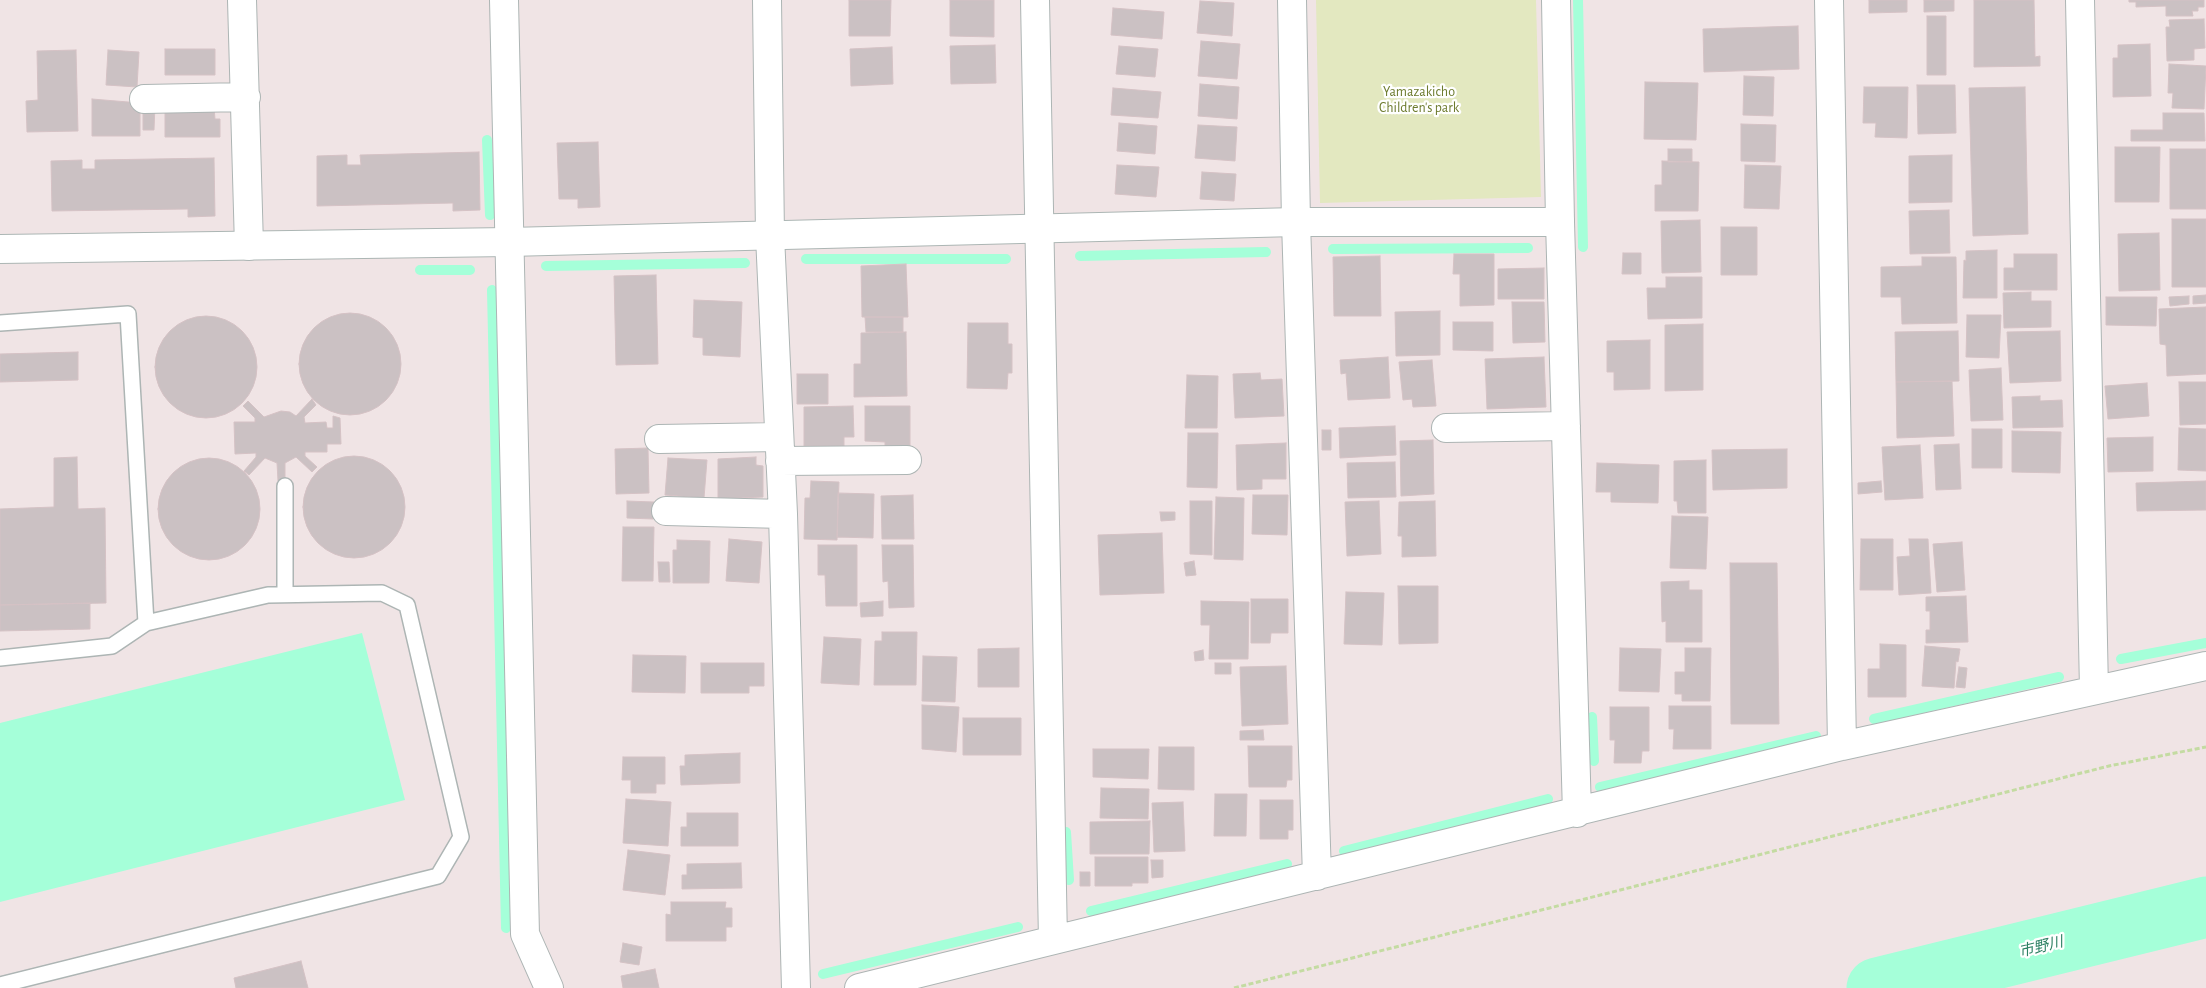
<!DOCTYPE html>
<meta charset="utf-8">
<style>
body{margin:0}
canvas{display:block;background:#f0e4e5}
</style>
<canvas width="2206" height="988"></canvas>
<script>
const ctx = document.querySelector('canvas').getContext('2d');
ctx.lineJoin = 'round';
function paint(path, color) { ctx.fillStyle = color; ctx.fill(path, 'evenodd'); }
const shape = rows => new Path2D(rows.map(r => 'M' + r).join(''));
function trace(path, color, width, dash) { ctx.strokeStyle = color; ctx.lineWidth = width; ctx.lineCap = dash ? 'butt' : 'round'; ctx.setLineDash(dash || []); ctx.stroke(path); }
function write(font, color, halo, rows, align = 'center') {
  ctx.font = font + ' "Alegreya Sans","Noto Sans JP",sans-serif'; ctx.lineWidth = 4.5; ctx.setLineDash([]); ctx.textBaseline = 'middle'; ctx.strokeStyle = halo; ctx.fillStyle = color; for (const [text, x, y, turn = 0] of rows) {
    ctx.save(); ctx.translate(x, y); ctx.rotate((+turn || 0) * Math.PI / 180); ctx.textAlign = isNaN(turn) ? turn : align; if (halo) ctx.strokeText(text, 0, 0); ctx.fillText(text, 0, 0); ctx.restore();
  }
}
const green = shape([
 [1316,0,1536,0,1541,197,1320,203]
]);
const water = shape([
 [362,633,405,800,0,902,0,723]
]);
const stream = shape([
 [1578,0,1583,247],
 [487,140,490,215],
 [1333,249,1528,248],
 [1080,256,1266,252],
 [806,259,1006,259],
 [546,266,745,263],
 [420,270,470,270],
 [492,290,506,928],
 [2121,659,2206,643],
 [1592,717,1594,761],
 [1874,719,2059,677],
 [1600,787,1816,736],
 [1066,832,1069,880],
 [1344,851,1548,799],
 [1091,911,1287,864],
 [823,974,1018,927]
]);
const river = shape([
 [1877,988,2206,907]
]);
const building = shape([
 [849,0,891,0,890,36,849,36,849,0],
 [950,0,994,0,994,37,950,36,950,0],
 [1869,0,1907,0,1907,12,1869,13,1869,0],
 [1924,0,1954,0,1954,11,1924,12,1924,0],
 [1974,0,2034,0,2035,57,2040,56,2040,66,1974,67,1974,0],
 [2129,0,2204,0,2204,7,2198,7,2198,11,2192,11,2193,16,2166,16,2166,6,2136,7,2136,2,2129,2,2129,0],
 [1200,1,1234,3,1232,36,1197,33,1200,1],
 [1113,8,1164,12,1162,39,1111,35,1113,8],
 [1927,16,1946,16,1946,75,1927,75,1927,16],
 [2204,19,2205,48,2194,49,2194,60,2167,61,2166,27,2170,27,2169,20,2204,19],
 [1798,26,1799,69,1704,72,1703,29,1798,26],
 [1201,41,1240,44,1237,79,1198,76,1201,41],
 [2150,44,2151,96,2113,97,2113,58,2118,58,2118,45,2150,44],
 [995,45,996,83,951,84,950,46,995,45],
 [1119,46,1158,49,1155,77,1116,74,1119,46],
 [892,47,893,84,851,86,850,49,892,47],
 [165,49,215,49,215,75,165,75,165,49],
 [76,50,78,131,27,132,26,101,38,100,37,51,76,50],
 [108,50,139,52,137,87,106,85,108,50],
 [2169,64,2206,66,2204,109,2172,108,2173,93,2168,93,2169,64],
 [1744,76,1774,77,1773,116,1743,115,1744,76],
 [1645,82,1698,83,1696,140,1644,139,1645,82],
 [1200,84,1239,87,1237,119,1198,116,1200,84],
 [1917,85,1955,85,1956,133,1918,134,1917,85],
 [1864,87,1908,87,1907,138,1875,137,1876,123,1863,123,1864,87],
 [2025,87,2028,234,1973,236,1969,88,2025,87],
 [1113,88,1161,92,1158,118,1111,115,1113,88],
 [92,99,140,103,140,136,92,136,92,99],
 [143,105,155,105,154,130,143,130,143,105],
 [165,107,214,107,215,119,220,119,220,137,165,137,165,107],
 [2163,113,2204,113,2205,141,2131,141,2131,130,2163,130,2163,113],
 [1119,123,1157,126,1155,154,1117,151,1119,123],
 [1741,124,1776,125,1775,162,1741,161,1741,124],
 [1198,125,1237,127,1235,161,1195,158,1198,125],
 [598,142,600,207,578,208,578,199,559,199,557,143,598,142],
 [2115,147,2160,147,2159,202,2115,202,2115,147],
 [1668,149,1692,149,1692,162,1668,162,1668,149],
 [2170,149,2206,149,2206,209,2170,209,2170,149],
 [479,152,480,210,453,211,453,203,317,206,317,156,347,155,347,165,361,165,360,155,479,152],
 [1952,155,1952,202,1909,203,1909,156,1952,155],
 [214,158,215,216,188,217,188,209,52,211,51,161,82,160,82,169,95,169,95,160,214,158],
 [1662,161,1699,162,1698,211,1655,211,1655,185,1662,185,1662,161],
 [1117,165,1159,167,1156,197,1115,194,1117,165],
 [1745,165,1781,166,1779,209,1744,208,1745,165],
 [1202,172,1236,174,1234,201,1200,199,1202,172],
 [1949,210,1950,253,1910,254,1909,211,1949,210],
 [2172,219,2206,219,2206,287,2172,287,2172,219],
 [1700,220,1701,272,1662,273,1661,221,1700,220],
 [1721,227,1757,227,1757,275,1721,275,1721,227],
 [2159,233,2160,290,2119,291,2118,234,2159,233],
 [1997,250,1997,298,1963,298,1964,260,1966,261,1966,251,1997,250],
 [1623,253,1641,253,1641,274,1622,274,1623,253],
 [1454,254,1494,254,1494,305,1460,306,1460,274,1453,274,1454,254],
 [2014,254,2057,254,2057,290,2004,290,2004,268,2014,268,2014,254],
 [1380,256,1381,316,1334,316,1333,257,1380,256],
 [1922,257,1956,257,1957,323,1902,324,1901,297,1881,297,1881,267,1922,266,1922,257],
 [906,264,908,317,862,317,861,266,906,264],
 [1544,268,1544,299,1498,299,1498,269,1544,268],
 [656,275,658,364,616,365,614,276,656,275],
 [1666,277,1702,277,1702,318,1648,319,1647,288,1666,288,1666,277],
 [2031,292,2031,301,2051,301,2051,327,2004,328,2003,293,2031,292],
 [2206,295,2206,303,2193,304,2193,296,2206,295],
 [2189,296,2189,304,2170,306,2169,297,2189,296],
 [2106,297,2157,297,2156,326,2106,325,2106,297],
 [694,300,742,302,740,357,703,355,703,338,693,337,694,300],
 [1512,302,1544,302,1545,342,1513,343,1512,302],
 [2206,307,2206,374,2167,376,2166,345,2160,344,2159,309,2206,307],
 [1440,311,1440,355,1396,356,1395,312,1440,311],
 '299 364a51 51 0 1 1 102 0a51 51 0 1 1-102 0Z',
 [1967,315,2001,315,1999,358,1966,357,1967,315],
 '155 367a51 51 0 1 1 102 0a51 51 0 1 1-102 0Z',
 [865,317,903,317,903,332,866,332,865,317],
 [1453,322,1493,322,1493,351,1453,350,1453,322],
 [968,323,1008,323,1008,344,1012,344,1012,373,1008,373,1007,389,967,388,968,323],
 [1703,324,1703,390,1665,391,1665,325,1703,324],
 [1958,331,1959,381,1896,382,1895,332,1958,331],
 [2060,331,2061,381,2010,383,2007,332,2060,331],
 [906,332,907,396,854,397,854,364,861,364,861,333,906,332],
 [1650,340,1650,389,1614,390,1614,372,1607,372,1607,341,1650,340],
 [78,352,78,380,0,382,0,354,78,352],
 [1388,357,1390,398,1348,400,1346,373,1341,374,1340,360,1388,357],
 [1544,357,1546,407,1487,409,1485,359,1544,357],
 [1432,360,1436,406,1413,407,1412,399,1403,400,1399,362,1432,360],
 [2001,368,2003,420,1971,421,1969,370,2001,368],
 [1260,373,1261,380,1282,379,1284,416,1235,418,1233,374,1260,373],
 [797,374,828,374,828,404,797,404,797,374],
 [1187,375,1218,376,1217,428,1185,428,1187,375],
 [1952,381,1954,436,1897,438,1896,382,1952,381],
 [2179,382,2206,382,2206,424,2180,425,2179,382],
 [2147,383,2149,416,2108,419,2105,386,2147,383],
 [2040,396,2040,401,2062,400,2063,427,2013,428,2012,397,2040,396],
 [312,399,316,405,304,417,305,423,326,422,327,428,333,428,333,416,340,418,341,444,327,444,327,452,305,452,305,456,317,467,312,472,296,457,285,463,285,481,278,481,277,463,265,458,249,475,244,471,256,457,256,453,235,454,234,422,255,422,255,418,243,406,248,401,264,417,281,411,290,412,296,416,312,399],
 [853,406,854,437,844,437,844,446,804,446,804,407,853,406],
 [865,406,910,406,910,447,885,446,885,442,865,441,865,406],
 [1395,426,1396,455,1340,458,1339,428,1395,426],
 [2179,428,2206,429,2206,471,2178,470,2179,428],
 [1972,429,2002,429,2002,468,1972,468,1972,429],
 [1322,430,1331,430,1331,450,1322,450,1322,430],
 [2012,431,2061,432,2060,473,2012,472,2012,431],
 [1188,433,1218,433,1217,488,1187,487,1188,433],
 [2153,437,2153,471,2108,472,2107,438,2153,437],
 [1433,440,1434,494,1401,496,1400,441,1433,440],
 [1286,443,1286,479,1262,479,1262,489,1237,490,1236,445,1286,443],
 [1959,444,1961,489,1936,490,1934,445,1959,444],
 [1920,445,1923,498,1885,500,1882,447,1920,445],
 [648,448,649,493,616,494,615,449,648,448],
 [1787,449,1787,488,1713,490,1712,450,1787,449],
 '303 507a51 51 0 1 1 102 0a51 51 0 1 1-102 0Z',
 [77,457,78,509,105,508,106,603,0,605,0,509,54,507,54,458,77,457],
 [756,457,756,465,763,466,763,497,718,499,718,459,756,457],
 '158 509a51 51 0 1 1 102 0a51 51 0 1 1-102 0Z',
 [668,458,707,460,704,498,665,495,668,458],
 [1706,460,1706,513,1678,513,1677,501,1674,501,1674,461,1706,460],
 [1395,462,1396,497,1348,498,1347,463,1395,462],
 [1597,463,1659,465,1658,503,1611,502,1611,492,1596,492,1597,463],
 [811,481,839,482,837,540,804,539,805,498,810,498,811,481],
 [1881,481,1882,492,1858,494,1858,483,1881,481],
 [2206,481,2206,510,2137,511,2136,483,2206,481],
 [838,493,874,494,873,538,837,537,838,493],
 [913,495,914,539,882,539,881,496,913,495],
 [1253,495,1288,495,1287,535,1252,534,1253,495],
 [1216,497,1244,498,1243,560,1214,559,1216,497],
 [627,501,654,502,653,519,627,518,627,501],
 [1190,501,1212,501,1212,555,1190,554,1190,501],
 [1379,501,1381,554,1347,556,1345,502,1379,501],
 [1435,501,1436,556,1402,557,1402,536,1398,536,1399,502,1435,501],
 [1160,512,1175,512,1175,520,1161,521,1160,512],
 [1672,516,1708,517,1706,569,1670,568,1672,516],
 [623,527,654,527,653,581,622,581,623,527],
 [1162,533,1164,593,1100,595,1098,535,1162,533],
 [729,539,762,542,759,583,726,581,729,539],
 [1861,539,1893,539,1893,590,1860,590,1861,539],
 [1909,539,1928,539,1931,593,1899,595,1897,557,1910,556,1909,539],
 [677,540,710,541,709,583,673,583,673,550,677,550,677,540],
 [1962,542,1965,590,1937,592,1933,544,1962,542],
 [818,545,857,545,857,606,826,606,825,575,818,575,818,545],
 [882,545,913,545,914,607,889,608,888,581,883,582,882,545],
 [1194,561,1196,575,1186,576,1184,563,1194,561],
 [658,562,669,562,670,582,659,582,658,562],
 [1730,563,1777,563,1779,724,1731,724,1730,563],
 [1689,581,1689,590,1702,590,1702,642,1666,642,1666,621,1662,622,1661,582,1689,581],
 [1398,586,1438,586,1438,643,1399,644,1398,586],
 [1346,592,1384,593,1382,645,1344,644,1346,592],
 [1966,596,1968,642,1926,643,1926,630,1930,630,1930,611,1926,611,1926,597,1966,596],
 [1251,599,1288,599,1288,633,1271,633,1270,643,1251,643,1251,599],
 [883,601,883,616,861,617,860,603,883,601],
 [1201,601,1249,602,1248,659,1209,659,1210,625,1201,625,1201,601],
 [90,603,90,629,0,631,0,605,90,603],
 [882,632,917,632,916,685,874,685,875,641,882,641,882,632],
 [824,637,861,639,859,685,821,683,824,637],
 [1880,644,1906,645,1906,697,1868,697,1868,669,1880,669,1880,644],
 [1925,646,1960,649,1958,662,1956,661,1954,688,1922,686,1925,646],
 [1019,648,1019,687,978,687,978,649,1019,648],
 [1620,648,1661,649,1659,692,1619,691,1620,648],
 [1685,648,1711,648,1710,701,1682,701,1682,694,1675,694,1675,672,1685,672,1685,648],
 [1203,650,1204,660,1195,661,1194,652,1203,650],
 [633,655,686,656,685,693,632,692,633,655],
 [923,656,957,657,955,702,922,701,923,656],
 [701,663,764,663,764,686,749,686,749,693,701,693,701,663],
 [1215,663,1231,663,1231,674,1215,674,1215,663],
 [1286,666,1288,724,1242,726,1240,667,1286,666],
 [1959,667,1967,668,1965,688,1956,687,1959,667],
 [922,705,959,707,956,752,922,749,922,705],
 [1669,706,1711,706,1711,749,1673,749,1674,729,1669,729,1669,706],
 [1610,707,1649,707,1649,751,1642,751,1641,763,1614,763,1615,740,1610,740,1610,707],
 [963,718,1021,718,1021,755,963,755,963,718],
 [1263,730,1264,740,1240,740,1240,731,1263,730],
 [1248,746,1292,746,1292,780,1287,780,1286,787,1249,787,1248,746],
 [1159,747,1194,747,1194,790,1158,789,1159,747],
 [1093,749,1149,749,1148,779,1093,777,1093,749],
 [740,753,740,783,681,785,680,766,685,766,685,755,740,753],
 [623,757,665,757,665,784,656,784,656,793,631,793,631,780,622,780,623,757],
 [1101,788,1149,789,1148,819,1100,818,1101,788],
 [1215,794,1247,794,1246,836,1214,836,1215,794],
 [626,799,671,802,668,846,623,843,626,799],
 [1260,800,1293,800,1293,830,1288,830,1288,839,1260,839,1260,800],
 [1183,802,1185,851,1154,852,1152,803,1183,802],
 [687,813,738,813,738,846,681,846,681,827,687,827,687,813],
 [1150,821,1149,854,1090,854,1090,822,1150,821],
 [628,850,670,855,665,895,623,890,628,850],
 [1095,857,1148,857,1148,883,1132,883,1132,886,1095,886,1095,857],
 [1151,860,1163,860,1163,877,1152,878,1151,860],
 [741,863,742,888,682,889,682,875,687,875,687,864,741,863],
 [1080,872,1090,872,1090,886,1080,886,1080,872],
 [671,902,726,902,725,908,732,908,732,927,726,927,726,941,666,941,666,914,671,915,671,902],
 [623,943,642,947,639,965,620,962,623,943],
 [301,961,308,988,236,988,234,978,301,961],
 [655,969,659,988,623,988,621,976,655,969]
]);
const path = shape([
 [1234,988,2109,766,2206,747]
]);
const lane = shape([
 [0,323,128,314,146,623],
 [285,594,285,486],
 [0,658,112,646,146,623,268,595,382,593,407,605,461,837,438,876,0,985]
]);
const street = shape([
 [242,0,249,246],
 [504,0,525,934,549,988],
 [767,0,770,236,783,514,796,988],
 [1035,0,1053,940],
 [1292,0,1296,222,1317,876],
 [1556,0,1560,222,1577,813],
 [1829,0,1842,746],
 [2080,0,2094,690],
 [144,99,246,97],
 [1446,428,1566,426],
 [659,439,779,437],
 [780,461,907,460],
 [666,511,783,514],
 [859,988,1842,746,2206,666]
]);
const secondary = shape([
 [0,249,509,242,1296,222,1560,222]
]);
const parkNames = [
 ["Yamazakicho",1419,92],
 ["Children's park",1419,108]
];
const waterNames = [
 ["市野川",2041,947,-14]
];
paint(green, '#e3e8c0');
paint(water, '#a5ffd9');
trace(stream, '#a5ffd9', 10);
trace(river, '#a5ffd9', 61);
paint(building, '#cbc1c3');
trace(building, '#d5c2c5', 1);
trace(lane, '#adb5b4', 18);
trace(street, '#adb5b4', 30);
trace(secondary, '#acb6b4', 30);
trace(path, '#c4dba2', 3, [5, 2.5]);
trace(lane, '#fff', 15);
trace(street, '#fff', 28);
trace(secondary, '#fff', 28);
write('14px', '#6d7b2e', '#fff', parkNames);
write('italic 15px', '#2d8063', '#fff', waterNames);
</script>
